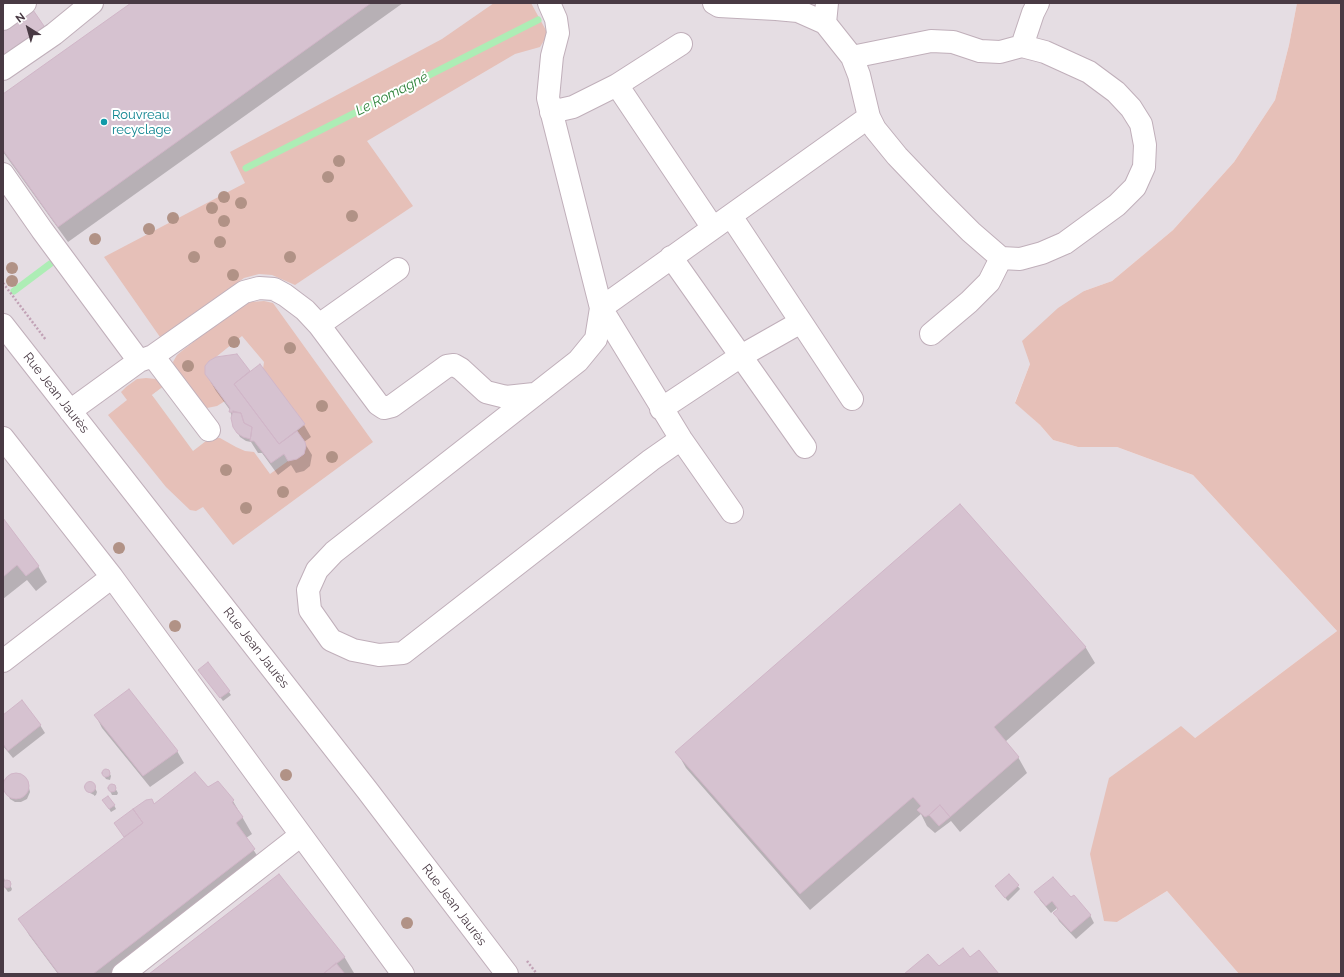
<!DOCTYPE html>
<meta charset="utf-8">
<style>
body{margin:0}
#map{position:relative;width:1344px;height:977px;overflow:hidden;background:#f5ecf1;font-family:Raleway,sans-serif}
canvas{display:block}
.frame{position:absolute;inset:0;border:4px solid #493a44;pointer-events:none}
.north{position:absolute;left:8px;top:8px;width:40px;height:40px;-webkit-text-stroke:3px #fff;paint-order:stroke;rotate:323deg;font-size:11px;font-weight:700;line-height:16px;text-align:center;color:#493a44}
.north::after{content:'';display:block;margin:auto;width:14px;height:18px;background:#493a44;clip-path:polygon(50% 0,100% 100%,50% 72%,0 100%)}
</style>
<div id="map">
<canvas width="1344" height="977"></canvas>
<div class="frame"></div>
<div class="north">N</div>
</div>
<script>
const ctx = document.querySelector('canvas').getContext('2d');
ctx.lineJoin = 'round';
function paint(path, color) { ctx.fillStyle = color; ctx.fill(path, 'evenodd'); }
const shape = rows => new Path2D(rows.map(r => 'M' + r).join(''));
function trace(path, color, width, dash) { ctx.strokeStyle = color; ctx.lineWidth = width; ctx.lineCap = dash ? 'butt' : 'round'; ctx.setLineDash(dash || []); ctx.stroke(path); }
function write(font, color, halo, rows, align = 'center') {
  ctx.font = font + ' Raleway,sans-serif'; ctx.lineWidth = 4; ctx.setLineDash([]); ctx.textBaseline = 'middle'; ctx.strokeStyle = halo; ctx.fillStyle = color; for (const [text, x, y, turn = 0] of rows) {
    ctx.save(); ctx.translate(x, y); ctx.rotate((+turn || 0) * Math.PI / 180); ctx.textAlign = isNaN(turn) ? turn : align; if (halo) ctx.strokeText(text, 0, 0); ctx.fillText(text, 0, 0); ctx.restore();
  }
}
const industrial = shape([
 [3,3,1297,3,1289,45,1275,100,1234,162,1173,230,1112,281,1084,291,1030,364,1015,402,1040,425,1053,440,1078,447,1117,447,1193,475,1337,631,1195,738,1117,922,1167,891,1239,974,3,974]
]);
const green = shape([
 [494,3,531,3,548,34,540,47,515,54,367,141,413,206,295,285,272,275,259,274,244,278,160,337,104,257,245,183,230,152,442,39],
 [1297,3,1341,3,1341,974,1239,974,1167,891,1117,922,1104,921,1090,854,1109,778,1181,726,1195,738,1337,631,1193,475,1117,447,1078,447,1053,440,1040,425,1015,403,1030,364,1022,341,1058,308,1084,291,1112,281,1173,230,1234,162,1275,100,1289,45],
 [264,301,273,303,373,442,233,545,203,507,196,511,190,510,166,487,108,415,127,400,121,392,126,387,137,379,146,378,156,379,164,386,152,395,206,441,213,438,220,438,236,447,245,451,254,452,270,474,288,461,300,457,305,450,305,442,297,431,305,424,263,369,264,362,242,336,216,357,209,361,205,366,205,374,208,378,225,401,217,406,207,408,200,404,175,369,173,362,177,355,183,350,239,307,251,302]
]);
const parking = shape([
 [164,386,213,438,206,441,193,451,152,395]
]);
const shadow = shape([
 [132,3,403,3,68,242,3,152,3,96],
 [236,355,249,373,260,366,304,425,311,437,304,442,312,455,310,466,304,471,296,473,291,465,278,475,262,453,258,453,251,442,246,441,240,437,234,426,230,410,216,391,206,374],
 [960,505,1086,648,1095,663,1005,742,1018,757,1027,773,960,832,951,821,935,833,927,826,921,814,810,910,686,768,677,752],
 [3,521,38,566,47,582,36,591,27,580,3,599],
 [202,673,229,692,231,695,223,701],
 [3,716,40,725,45,733,13,758,3,746],
 [96,716,177,751,184,763,150,787,102,728],
 [108,770,111,776,110,780,106,779,104,776,103,772],
 [12,775,18,775,26,779,28,783,30,792,27,799,21,802,15,802,10,799,6,791,5,785,9,777],
 [90,783,93,784,97,792,96,795,94,796,94,795,86,791,85,787,87,784],
 [110,786,114,786,118,793,117,795,112,795,110,791],
 [233,801,252,834,246,838,263,865,122,974,58,974,29,935,20,919,125,838,118,827,154,805],
 [106,804,114,805,116,809,111,812],
 [3,875,5,881,9,883,12,889,11,891,8,892,4,886],
 [1009,875,1020,889,1008,901,998,890],
 [279,876,345,958,354,973,151,974],
 [1036,892,1071,899,1090,915,1094,923,1076,939,1059,921,1055,913,1058,910,1057,908,1051,913,1040,900]
]);
const stream = shape([
 [246,168,538,20],
 [14,291,50,264]
]);
const building = shape([
 [131,3,371,3,58,227,3,150,3,94,131,3],
 [31,7,46,29,3,59,3,27,31,7],
 [237,354,250,371,234,384,279,444,297,431,305,442,306,446,304,454,297,459,288,461,284,454,271,463,254,441,250,441,252,427,244,423,241,413,229,412,230,408,208,378,205,374,205,366,209,361,216,357,237,354],
 [260,364,305,424,279,444,234,384,260,364],
 [233,411,241,413,244,423,252,427,251,436,250,439,243,437,237,433,233,427,231,418,233,411],
 [960,504,1086,647,994,727,1019,757,950,817,940,805,929,815,925,817,917,810,921,806,913,797,800,894,675,752,960,504],
 [3,518,39,566,26,576,17,565,3,577,3,518],
 [208,662,230,691,220,698,198,670,208,662],
 [129,689,178,751,143,776,94,715,129,689],
 [22,700,41,725,8,751,3,744,3,715,22,700],
 '102 773a4 4 0 1 1 8 0a4 4 0 1 1-8 0Z',
 [195,772,208,787,218,781,234,800,232,802,243,817,236,823,255,849,93,974,59,974,18,919,143,823,133,809,146,800,152,799,154,804,195,772],
 '3 786a13 13 0 1 1 26 0a13 13 0 1 1-26 0Z',
 '84.5 787a5.5 5.5 0 1 1 11 0a5.5 5.5 0 1 1-11 0Z',
 '108 788a4 4 0 1 1 8 0a4 4 0 1 1-8 0Z',
 [108,796,115,805,109,809,102,800,108,796],
 [940,805,950,817,939,826,929,815,940,805],
 [133,809,143,823,124,837,114,823,133,809],
 [279,874,345,957,323,974,149,974,279,874],
 [1009,874,1019,885,1005,898,995,886,1009,874],
 [1053,877,1071,897,1074,895,1091,915,1071,932,1053,913,1058,909,1052,901,1046,906,1034,892,1053,877],
 '3 884a4 4 0 1 1 8 0a4 4 0 1 1-8 0Z',
 [963,948,970,957,979,950,999,974,904,974,928,954,939,966,963,948],
 [336,963,345,974,323,974,336,963]
]);
const path = shape([
 [3,283,46,340],
 [527,961,537,974]
]);
const minor = shape([
 [549,3,556,19,558,33,552,56,548,98,601,308,596,339,578,361,334,552,317,570,308,590,310,610,331,640,353,650,379,655,403,653,651,460,681,439],
 [714,3,719,6,776,9,798,11,825,23,852,57,859,75,869,117,875,129,897,156,940,201,971,232,1001,258,1020,259,1042,253,1065,243,1117,205,1135,187,1144,167,1145,145,1141,124,1131,108,1116,92,1089,72,1045,52,1022,46,1000,52,980,51,953,42,931,41,852,57],
 [3,19,25,3],
 [825,23,827,3],
 [1022,46,1033,13,1038,3],
 [3,69,54,34,92,3],
 [617,85,713,228],
 [551,112,573,107,617,85,681,44],
 [3,174,42,230,139,361,153,356,244,292,259,288,274,289,285,295,305,310,319,325,378,404,384,408,392,406,447,366,454,365,461,369,486,392,506,397,534,394],
 [731,216,852,399],
 [671,257,805,447],
 [3,325,367,790,507,974],
 [319,325,398,269],
 [931,334,969,302,989,282,1001,258],
 [153,356,209,430],
 [661,409,741,356,801,322],
 [70,411,139,361],
 [3,438,112,577,403,974],
 [732,512,681,439,601,308,869,117],
 [3,661,112,577],
 [123,974,301,835]
]);
const trees = [
 [339,161],
 [328,177],
 [224,197],
 [241,203],
 [212,208],
 [352,216],
 [173,218],
 [224,221],
 [149,229],
 [95,239],
 [220,242],
 [194,257],
 [290,257],
 [12,268],
 [233,275],
 [12,281],
 [234,342],
 [290,348],
 [188,366],
 [322,406],
 [332,457],
 [226,470],
 [283,492],
 [246,508],
 [119,548],
 [175,626],
 [286,775],
 [407,923]
];
const markers = [
 [104,122,4,"#0f9aa8"]
];
const cultureNames = [
 ["Rouvreau",112,115],
 ["recyclage",112,130]
];
const streetNames = [
 ["Rue Jean Jaurès",56,393,52],
 ["Rue Jean Jaurès",256,648,52],
 ["Rue Jean Jaurès",454,905,53]
];
const waterNames = [
 ["Le Romagné",392,94,-27]
];
paint(industrial, '#e5dde3');
paint(green, '#e6c0b8');
paint(parking, '#e4e0e3');
paint(shadow, '#0003');
trace(stream, '#adedb5', 7);
paint(building, '#d6c2d0');
trace(building, '#d1b6c8', 1);
trace(minor, '#c0afba', 24);
trace(path, '#c1a1b5', 2.5, [2, 2]);
trace(minor, '#fff', 22);
ctx.fillStyle = '#b19286';
for (const [x, y] of trees) { ctx.beginPath(); ctx.arc(x, y, 6, 0, 2 * Math.PI); ctx.fill(); }
for (const [x, y, r, color] of markers) { const dot = new Path2D(); dot.arc(x, y, r, 0, 2 * Math.PI); ctx.fillStyle = color; ctx.fill(dot); trace(dot, '#fff', 1.5); }
write('13px', '#0d838f', '#fff', cultureNames, 'left');
write('13px', '#493a44', '#fff', streetNames);
write('italic 14px', '#2c8138', '#fff', waterNames);
</script>
